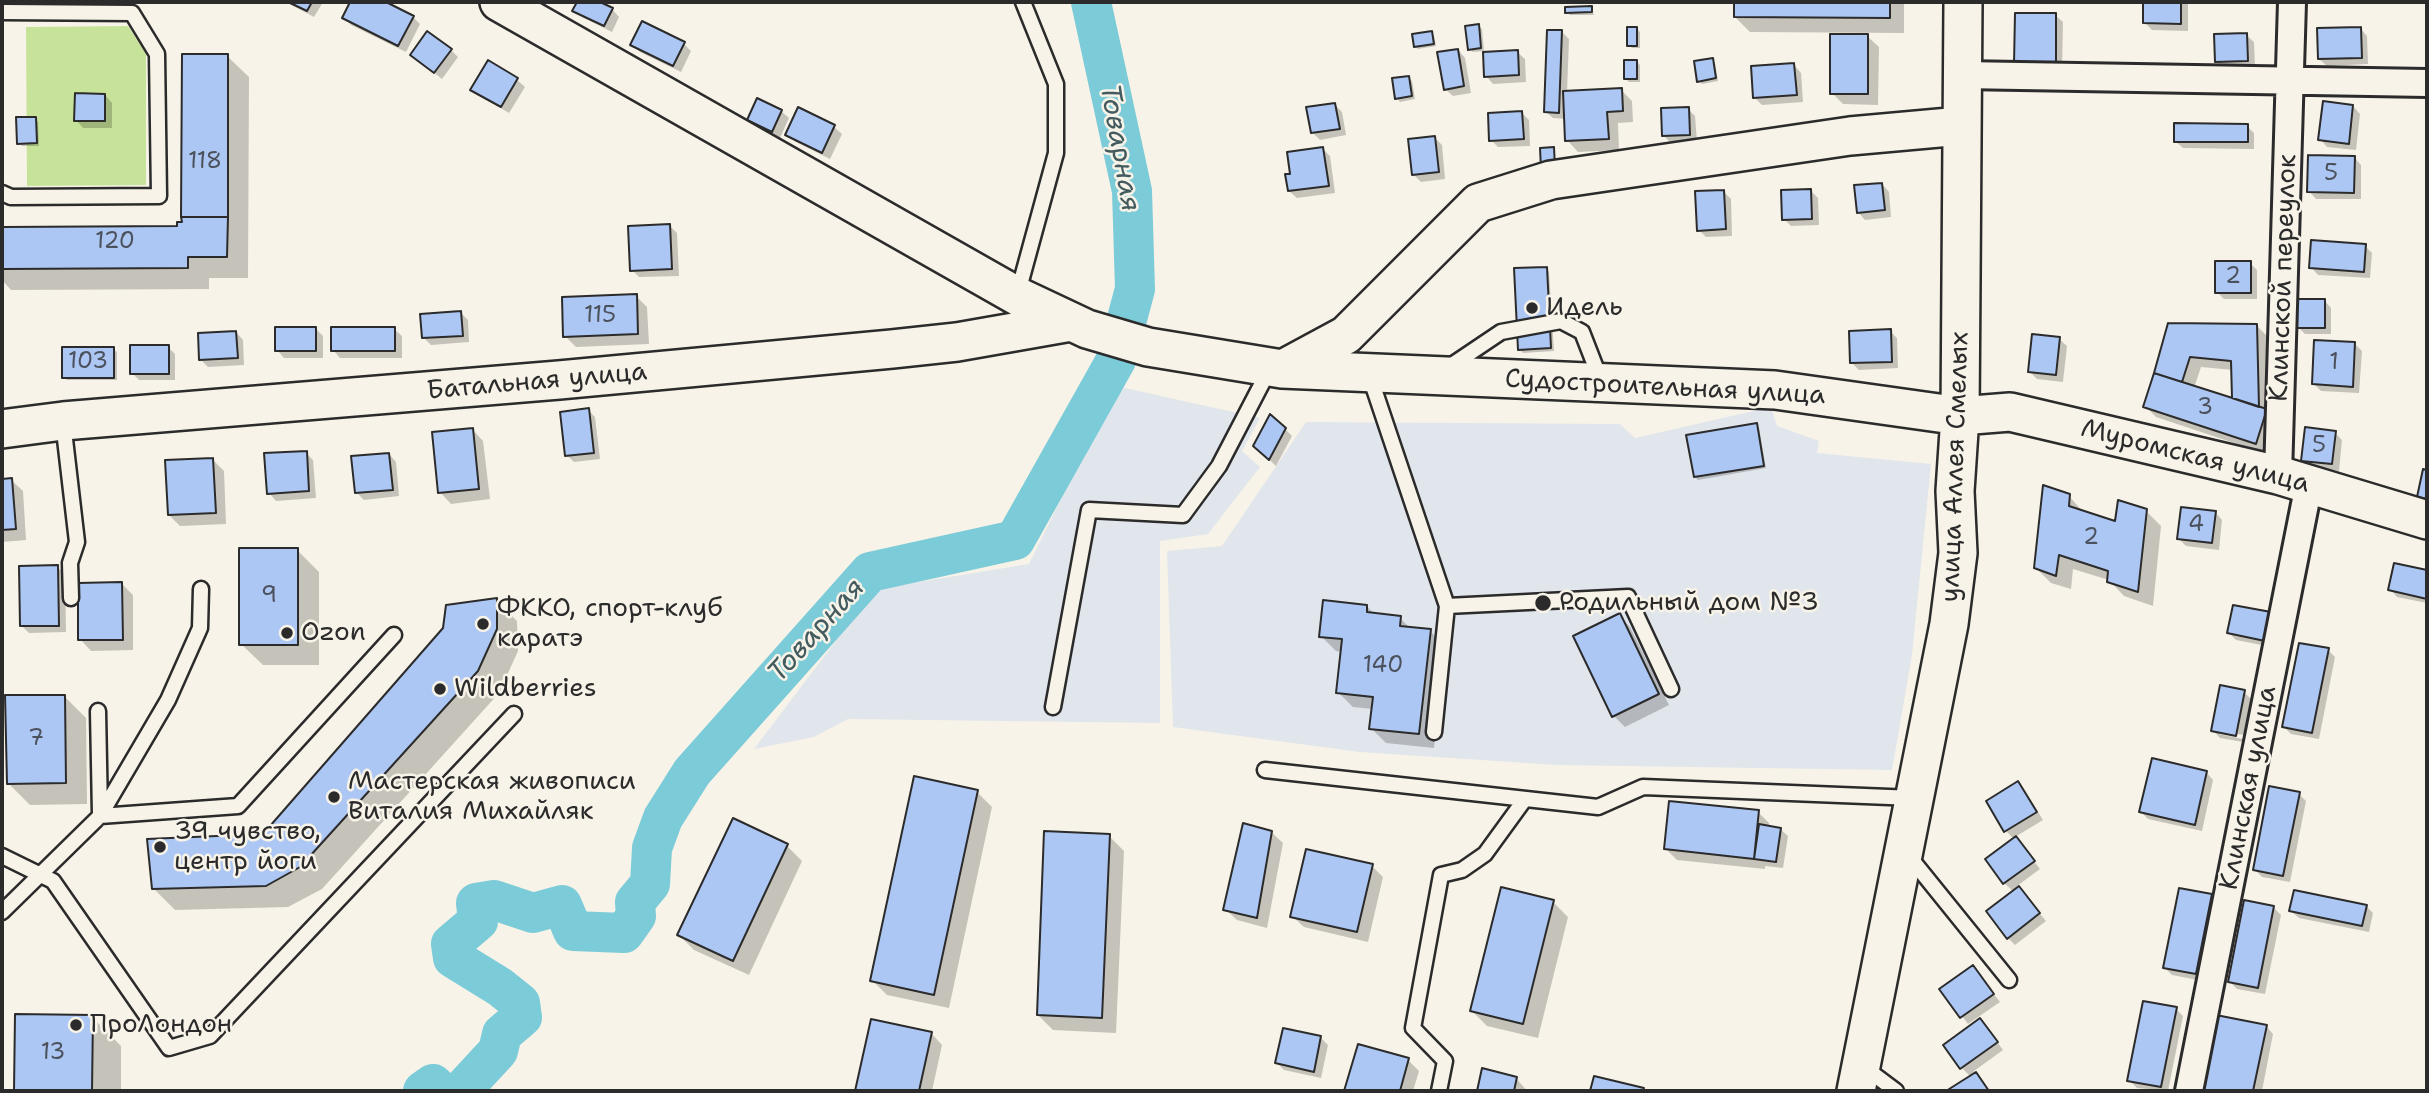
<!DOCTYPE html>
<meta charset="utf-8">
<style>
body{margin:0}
#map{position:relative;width:2429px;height:1093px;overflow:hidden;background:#f7f3e8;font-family:"Shantell Sans",sans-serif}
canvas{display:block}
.frame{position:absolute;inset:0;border:4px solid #2b2b2b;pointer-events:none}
</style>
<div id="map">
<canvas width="2429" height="1093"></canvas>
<div class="frame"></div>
</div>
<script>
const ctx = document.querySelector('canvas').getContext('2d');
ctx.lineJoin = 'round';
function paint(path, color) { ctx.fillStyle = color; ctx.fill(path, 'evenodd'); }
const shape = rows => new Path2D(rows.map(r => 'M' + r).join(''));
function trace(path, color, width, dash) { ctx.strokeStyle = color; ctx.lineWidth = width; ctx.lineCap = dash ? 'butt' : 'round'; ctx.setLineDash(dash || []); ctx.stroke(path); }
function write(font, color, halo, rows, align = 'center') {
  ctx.font = font + ' "Shantell Sans",sans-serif'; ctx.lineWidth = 5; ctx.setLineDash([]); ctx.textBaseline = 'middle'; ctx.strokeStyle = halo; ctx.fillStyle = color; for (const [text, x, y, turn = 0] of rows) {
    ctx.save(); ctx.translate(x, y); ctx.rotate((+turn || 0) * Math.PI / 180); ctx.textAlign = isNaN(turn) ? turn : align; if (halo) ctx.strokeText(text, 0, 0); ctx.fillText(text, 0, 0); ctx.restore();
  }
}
const built = shape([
 [1116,386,1260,418,1242,451,1260,467,1208,534,1160,541,1160,723,848,719,814,737,754,749,875,589,1029,564],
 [1771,407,1777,426,1819,441,1817,453,1931,464,1912,655,1892,770,1557,765,1360,752,1173,727,1167,551,1222,546,1306,422,1620,424,1635,438]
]);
const green = shape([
 [128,26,146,54,146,185,27,186,26,27]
]);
const shadow = shape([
 [14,2,63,2,63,14,26,13],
 [286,2,323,2,314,17],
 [352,2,383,2,413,17,420,24,406,52,351,25,344,17],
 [579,2,596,2,612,9,619,17,612,32,582,17,575,10],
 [1736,2,1904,2,1904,33,1750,32,1735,17],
 [2145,2,2188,2,2188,31,2152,30,2145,23],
 [1591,8,1594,15,1570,15,1567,12],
 [2055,15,2063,22,2062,71,2023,70],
 [1478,26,1482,29,1484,51,1473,52,1470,49],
 [2360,28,2367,36,2368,64,2327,66,2319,59],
 [1637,29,1640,32,1640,48,1632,48,1629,45],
 [1562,32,1569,39,1567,93,1621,90,1632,101,1633,122,1618,123,1619,150,1578,152,1567,140,1566,119,1553,118,1545,111],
 [1431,33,1434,36,1436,46,1418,49,1415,46],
 [2246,35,2254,42,2255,67,2224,69,2217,61],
 [1867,36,1879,47,1878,105,1843,104,1832,93],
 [684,44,691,51,681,72,640,52,633,45],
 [451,50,458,57,442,79,412,55],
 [1458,50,1465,58,1471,93,1453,96,1445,89],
 [1517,52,1525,59,1526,82,1493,84,1486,76],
 [227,56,249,77,248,278,209,278,209,289,11,290,2,280,2,226,4,228,179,228,184,224],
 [1712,60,1715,63,1718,81,1702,84,1699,81],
 [1636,61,1640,65,1640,82,1629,82,1626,79],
 [488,63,517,80,525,87,509,113,480,96,473,89],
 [1794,65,1801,73,1803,102,1762,105,1755,98],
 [1409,78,1412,81,1415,99,1400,102,1397,98],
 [105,95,112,103,112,128,83,128,76,120],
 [1334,104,1342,112,1346,135,1320,140,1313,133],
 [2353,106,2360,114,2356,150,2327,147,2320,139],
 [799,109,834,127,842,134,830,159,794,141,787,134],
 [1688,109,1695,116,1697,142,1671,143,1664,136],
 [781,111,789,118,780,138,756,127,749,120],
 [1522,113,1529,120,1530,146,1498,147,1491,140],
 [35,118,38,122,39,146,22,146,19,143],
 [2247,126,2254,133,2254,149,2183,148,2175,141],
 [1435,138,1442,145,1445,179,1421,182,1413,174],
 [1323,149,1330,156,1335,193,1297,198,1289,191,1292,175],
 [2354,157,2361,165,2361,199,2316,199,2309,191],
 [1882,184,1889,192,1891,217,1865,220,1858,212],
 [1723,191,1731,199,1732,236,1706,237,1699,230],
 [1811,191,1818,198,1819,225,1791,226,1784,219],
 [670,226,677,233,679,276,639,277,632,270],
 [2365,246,2372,253,2370,278,2318,275,2311,267],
 [2250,263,2257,270,2257,299,2224,299,2217,292],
 [1546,268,1549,272,1554,351,1523,353,1520,350],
 [636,296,647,307,649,344,576,347,565,336],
 [2324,300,2331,308,2331,334,2305,334,2298,327],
 [461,313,468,320,469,342,431,345,424,338],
 [2169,325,2257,326,2268,337,2267,454,2156,417,2145,406],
 [2201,367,2233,370,2234,401,2194,388],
 [316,329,323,336,323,358,284,358,277,350],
 [394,329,402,336,402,358,340,358,333,350],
 [1890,331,1897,338,1898,368,1859,370,1852,363],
 [236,332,243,340,244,365,208,367,201,360],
 [2059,339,2067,346,2063,382,2037,379,2030,372],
 [2355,344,2362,351,2359,393,2321,391,2314,384],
 [168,347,175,354,175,380,139,380,132,373],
 [113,349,117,352,117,380,67,380,64,377],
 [588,410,595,417,600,459,574,462,567,455],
 [1756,425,1759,428,1766,468,1698,480,1695,477],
 [472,429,483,441,490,499,451,504,440,492],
 [1285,429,1292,436,1276,466,1262,453],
 [2335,433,2342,440,2339,471,2310,467,2303,460],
 [306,453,313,460,316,498,276,501,269,493],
 [389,454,396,462,399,496,364,500,356,492],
 [213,460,224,471,226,524,180,526,169,515],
 [11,480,23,491,26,540,2,542,2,481],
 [2069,496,2084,513,2117,523,2146,511,2161,526,2153,606,2124,596,2109,580,2073,569,2071,589,2051,583,2036,568],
 [2215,512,2222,520,2219,550,2186,546,2179,539],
 [297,550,319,572,319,665,263,665,241,644],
 [2396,565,2427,572,2427,603,2397,597,2390,589],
 [57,567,65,574,66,632,29,633,22,626],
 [122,584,133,595,133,650,91,651,80,639],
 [496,600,517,621,518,651,499,693,322,889,288,907,175,910,153,888,263,836],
 [1367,606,1375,615,1400,618,1411,629,1430,631,1445,646,1434,748,1386,743,1371,728,1373,709,1353,707,1338,692,1342,652,1336,651,1321,636],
 [2234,607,2272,647,2236,640,2229,633],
 [1619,615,1630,627,1669,705,1625,727,1614,716],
 [2328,650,2335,657,2319,739,2291,734,2284,727],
 [2244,692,2251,699,2244,735,2219,731,2219,734,2243,739,2243,742,2220,738,2213,730],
 [64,696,86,718,87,804,30,805,8,783],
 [2206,772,2213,780,2202,831,2148,819,2141,812],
 [2018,784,2025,791,2043,820,2015,837,2040,869,2017,886,2046,921,2015,945,2008,938,2014,892,2004,883,2015,840,2006,831,1988,802],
 [977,792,992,807,949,1008,887,995,872,980],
 [2299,794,2306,801,2290,882,2262,877,2254,869],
 [1758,812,1769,823,1769,827,1780,829,1788,836,1783,868,1765,866,1765,869,1677,860,1666,849],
 [733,821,787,846,802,861,749,975,694,950,679,935],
 [1271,832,1283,843,1267,928,1237,920,1225,909],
 [1109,836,1124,851,1116,1033,1053,1030,1038,1015],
 [1372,866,1383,877,1368,942,1304,927,1292,916],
 [2211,896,2219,903,2203,981,2172,975,2165,968],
 [1553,902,1568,917,1538,1038,1487,1026,1472,1011],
 [2366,906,2373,913,2369,932,2299,918,2291,911],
 [2273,907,2281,915,2265,994,2237,989,2229,981],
 [1973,967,2000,1002,1968,1024,1942,989],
 [2176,1009,2183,1016,2168,1091,2137,1088,2129,1080],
 [17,1015,92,1017,121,1046,121,1091,16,1091],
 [2217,1017,2266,1026,2273,1034,2262,1091,2203,1091],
 [872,1021,931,1033,942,1045,932,1091,857,1091],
 [1987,1028,2003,1050,1974,1071,1990,1091,1949,1091,1971,1077,1962,1068],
 [1321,1038,1328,1045,1321,1078,1284,1070,1277,1063],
 [1359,1046,1408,1060,1419,1071,1413,1091,1346,1091],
 [1484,1070,1516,1078,1527,1091,1479,1091]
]);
const river = shape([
 [423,1091,433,1084,440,1091],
 [461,1091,498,1051,502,1034,522,1017,520,1003,500,987,453,958,451,944,478,921,476,903,494,900,533,913,562,905,573,931,624,933,636,916,635,902,650,884,652,848,663,818,692,772,870,572,1015,540,1116,360,1135,289,1132,191,1091,2]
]);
const building = shape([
 [288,2,312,2,307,11,288,2],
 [350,2,386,2,414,16,398,46,342,18,350,2],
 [577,2,600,2,613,8,604,26,572,11,577,2],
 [1734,2,1890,2,1890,18,1734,17,1734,2],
 [2143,2,2181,2,2181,24,2143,23,2143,2],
 [1592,6,1592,12,1565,13,1565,7,1592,6],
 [2015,13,2056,13,2056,64,2014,64,2015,13],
 [642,21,685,42,673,66,630,45,642,21],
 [1479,24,1481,48,1468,50,1465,26,1479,24],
 [1627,27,1637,27,1637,46,1627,46,1627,27],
 [2361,27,2362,58,2318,59,2317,28,2361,27],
 [1547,30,1562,30,1559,113,1544,112,1547,30],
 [427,31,452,49,434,73,410,55,427,31],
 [1432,31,1434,44,1414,47,1412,34,1432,31],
 [2247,33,2248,61,2215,62,2214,34,2247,33],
 [1830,34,1868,34,1868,94,1830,94,1830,34],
 [1458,49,1464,86,1444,90,1437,52,1458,49],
 [1518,50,1519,75,1484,77,1483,52,1518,50],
 [182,54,228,54,228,217,181,217,182,54],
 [1713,58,1716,78,1697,82,1694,61,1713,58],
 [488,60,518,78,501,107,470,90,488,60],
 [1624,60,1637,60,1637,79,1624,79,1624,60],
 [1794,63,1797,95,1753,98,1751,66,1794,63],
 [1409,76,1412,96,1395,99,1392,78,1409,76],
 [1622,88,1623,111,1607,112,1609,139,1565,141,1563,91,1622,88],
 [75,93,105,94,105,121,74,121,75,93],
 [757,98,782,110,772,132,747,120,757,98],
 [2323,101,2353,105,2349,144,2318,140,2323,101],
 [1335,103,1340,129,1311,133,1306,107,1335,103],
 [798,107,835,125,822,153,785,135,798,107],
 [1689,107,1690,135,1662,136,1661,108,1689,107],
 [1522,111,1524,139,1489,141,1488,113,1522,111],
 [16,117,36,117,37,143,17,144,16,117],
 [2174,123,2248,124,2248,142,2174,142,2174,123],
 [1435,136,1439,172,1412,175,1408,139,1435,136],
 [1323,147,1329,186,1288,191,1285,174,1290,174,1287,152,1323,147],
 [1554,147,1555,168,1541,169,1540,148,1554,147],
 [2308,155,2355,156,2354,193,2307,192,2308,155],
 [1882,183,1885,210,1857,213,1854,185,1882,183],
 [1811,189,1812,219,1782,220,1781,190,1811,189],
 [1724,190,1726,229,1697,231,1695,191,1724,190],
 [181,217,228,217,227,257,188,257,188,268,2,269,2,227,177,226,177,222,182,222,181,217],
 [670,224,672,269,630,271,628,226,670,224],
 [2311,240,2366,244,2364,272,2309,268,2311,240],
 [2215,261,2251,261,2251,293,2215,293,2215,261],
 [1547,267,1551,348,1518,350,1514,268,1547,267],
 [637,294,638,334,563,337,562,297,637,294],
 [2296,299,2325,299,2325,328,2296,328,2296,299],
 [461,311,463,336,422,338,420,314,461,311],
 [2168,323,2257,324,2259,407,2232,398,2231,361,2190,357,2182,382,2154,373,2168,323],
 [275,327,316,327,316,351,275,351,275,327],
 [331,327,395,327,395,351,331,351,331,327],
 [1891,329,1892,362,1850,363,1849,331,1891,329],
 [236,331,238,358,199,360,198,333,236,331],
 [2032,334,2060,337,2056,375,2028,372,2032,334],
 [2314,340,2355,342,2353,387,2312,384,2314,340],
 [130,345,169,345,169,374,130,374,130,345],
 [62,347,114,347,114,378,62,378,62,347],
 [2154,373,2267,409,2256,444,2143,407,2154,373],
 [589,408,594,453,565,456,560,412,589,408],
 [1270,414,1286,428,1269,460,1253,446,1270,414],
 [1757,423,1764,466,1694,477,1686,435,1757,423],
 [2305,427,2336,431,2332,464,2301,461,2305,427],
 [473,428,479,489,438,493,432,432,473,428],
 [307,451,309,491,267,494,264,453,307,451],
 [389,453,393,490,355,493,351,456,389,453],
 [213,458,216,513,168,515,165,460,213,458],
 [2423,469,2427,470,2427,499,2417,497,2423,469],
 [12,478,16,529,2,530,2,479,12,478],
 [2043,485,2070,494,2069,506,2115,521,2118,500,2147,509,2138,592,2107,582,2108,571,2059,555,2056,576,2034,568,2043,485],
 [2181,507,2216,511,2212,543,2177,539,2181,507],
 [239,548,298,548,298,645,239,645,239,548],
 [2394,563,2427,570,2427,599,2388,590,2394,563],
 [58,565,59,626,20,626,19,566,58,565],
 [122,582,123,640,78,640,78,583,122,582],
 [497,598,497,629,478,671,300,867,266,886,152,889,147,839,263,834,443,628,446,605,497,598],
 [1323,600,1367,605,1367,612,1401,616,1400,626,1431,629,1419,734,1369,729,1373,697,1336,693,1342,639,1319,637,1323,600],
 [2233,605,2271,612,2265,641,2227,633,2233,605],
 [1620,613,1659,694,1612,717,1573,636,1620,613],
 [2299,643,2329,648,2312,733,2282,727,2299,643],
 [2220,685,2245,690,2236,736,2211,731,2220,685],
 [5,695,65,695,66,783,7,784,5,695],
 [2152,758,2207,771,2195,825,2139,812,2152,758],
 [914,776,978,790,934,995,870,981,914,776],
 [2018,781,2037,812,2004,832,1986,801,2018,781],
 [2269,786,2300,792,2283,876,2253,870,2269,786],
 [1669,801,1759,810,1754,859,1664,849,1669,801],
 [733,818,788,844,733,961,677,935,733,818],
 [1243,823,1272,831,1257,918,1223,910,1243,823],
 [1759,824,1781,828,1776,862,1754,859,1759,824],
 [1044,831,1110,834,1102,1018,1037,1015,1044,831],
 [2016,836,2035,861,2003,884,1985,859,2016,836],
 [1306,849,1373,864,1357,932,1290,917,1306,849],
 [2019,886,2040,913,2007,939,1986,911,2019,886],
 [1501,887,1554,900,1523,1024,1470,1011,1501,887],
 [2179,888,2212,894,2196,974,2163,968,2179,888],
 [2294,890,2367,905,2362,926,2289,911,2294,890],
 [2244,900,2274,906,2258,988,2228,982,2244,900],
 [1973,965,1994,994,1960,1018,1939,989,1973,965],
 [2143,1001,2177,1007,2161,1087,2127,1081,2143,1001],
 [15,1014,93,1015,92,1091,14,1091,15,1014],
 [2216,1015,2267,1025,2253,1091,2201,1091,2216,1015],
 [1980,1018,1998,1042,1960,1069,1943,1045,1980,1018],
 [871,1019,932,1032,919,1091,855,1091,871,1019],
 [1283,1028,1321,1036,1314,1072,1275,1063,1283,1028],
 [1358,1044,1409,1058,1400,1091,1344,1091,1358,1044],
 [1482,1068,1517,1077,1514,1091,1477,1091,1482,1068],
 [1976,1072,1989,1091,1946,1091,1976,1072],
 [1594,1076,1644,1088,1643,1091,1590,1091,1594,1076]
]);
const service = shape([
 [2,12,132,13,157,54,159,196,11,197,2,193],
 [1017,296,1056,153,1056,84,1023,2],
 [1446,369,1501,332,1561,321,1582,332,1601,381],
 [1369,374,1447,606,1434,732],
 [63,422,77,542,70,563,71,598],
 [1447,606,1628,597,1671,689],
 [1053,707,1089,510,1183,515,1219,466,1270,368],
 [98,711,100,814],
 [1265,770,1598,807,1643,787,1914,798],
 [100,816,168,700,200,628,201,589],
 [1908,855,2009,980],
 [2,856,53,881,169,1048,210,1036,514,714],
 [2,912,100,816,238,806,394,635],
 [1864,1067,1896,1091],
 [1439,1091,1445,1061,1413,1028,1441,875,1462,870,1485,854,1525,799]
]);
const minor = shape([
 [1962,75,2427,83],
 [2278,475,2292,2],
 [2189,1091,2309,484]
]);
const secondary = shape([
 [499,2,1017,296,1087,329,1148,347,1282,369,1775,390,1960,416,2010,412,2278,475,2427,520],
 [1283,369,1346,335,1478,203,1551,180,1850,136,1961,126],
 [2,429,63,421,559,380,892,349,957,342,1071,322],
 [1856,1091,1949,624,1958,553,1955,491,1960,416,1963,2]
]);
const markers = [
 [1532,308,7,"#2b2b2b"],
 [1543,603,9,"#2b2b2b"],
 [483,624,7,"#2b2b2b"],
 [287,633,7,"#2b2b2b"],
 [440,689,7,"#2b2b2b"],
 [334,797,7,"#2b2b2b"],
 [160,847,7,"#2b2b2b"],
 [76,1025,7,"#2b2b2b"]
];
const numberNames = [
 ["118",205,162],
 ["5",2331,174],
 ["120",115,242],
 ["2",2233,277],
 ["115",600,316],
 ["103",88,362],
 ["1",2334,363],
 ["3",2205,408],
 ["5",2319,446],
 ["4",2196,525],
 ["2",2091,538],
 ["9",269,596],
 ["140",1383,666],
 ["7",36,739],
 ["13",53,1053]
];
const streetNames = [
 ["Клинской переулок",2284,278,-88],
 ["Батальная улица",537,382,-5],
 ["Судостроительная улица",1665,388,3],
 ["Муромская улица",2195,457,14],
 ["улица Аллея Смелых",1956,467,-88],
 ["Клинская улица",2249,788,-79]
];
const poiNames = [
 ["Идель",1546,308],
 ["Родильный дом №3",1559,603],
 ["ФККО, спорт-клуб",497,609],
 ["каратэ",497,639],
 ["Ozon",301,633],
 ["Wildberries",454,689],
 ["Мастерская живописи",348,782],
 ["Виталия Михайляк",348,812],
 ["39 чувство,",174,832],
 ["центр йоги",174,862],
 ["ПроЛондон",90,1025]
];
const waterNames = [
 ["Товарная",1119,148,80],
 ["Товарная",817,631,-48]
];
paint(built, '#e1e6ec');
paint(green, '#c7e399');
paint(shadow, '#0003');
trace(river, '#7ccbd8', 40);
paint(building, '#adc7f4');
trace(building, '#2b2b2b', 2);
trace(service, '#2b2b2b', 19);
trace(minor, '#2b2b2b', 32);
trace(secondary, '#2b2b2b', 42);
trace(service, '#f7f3e8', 14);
trace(minor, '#f7f3e8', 26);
trace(secondary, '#f7f3e8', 37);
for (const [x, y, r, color] of markers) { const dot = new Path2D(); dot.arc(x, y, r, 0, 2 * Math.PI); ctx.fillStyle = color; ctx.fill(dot); trace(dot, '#f7f3e8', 2.5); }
write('23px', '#4c525d', null, numberNames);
write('26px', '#2b2b2b', '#f7f3e8', streetNames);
write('26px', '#2b2b2b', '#f7f3e8', poiNames, 'left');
write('italic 28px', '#435b5f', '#f7f3e8', waterNames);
</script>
